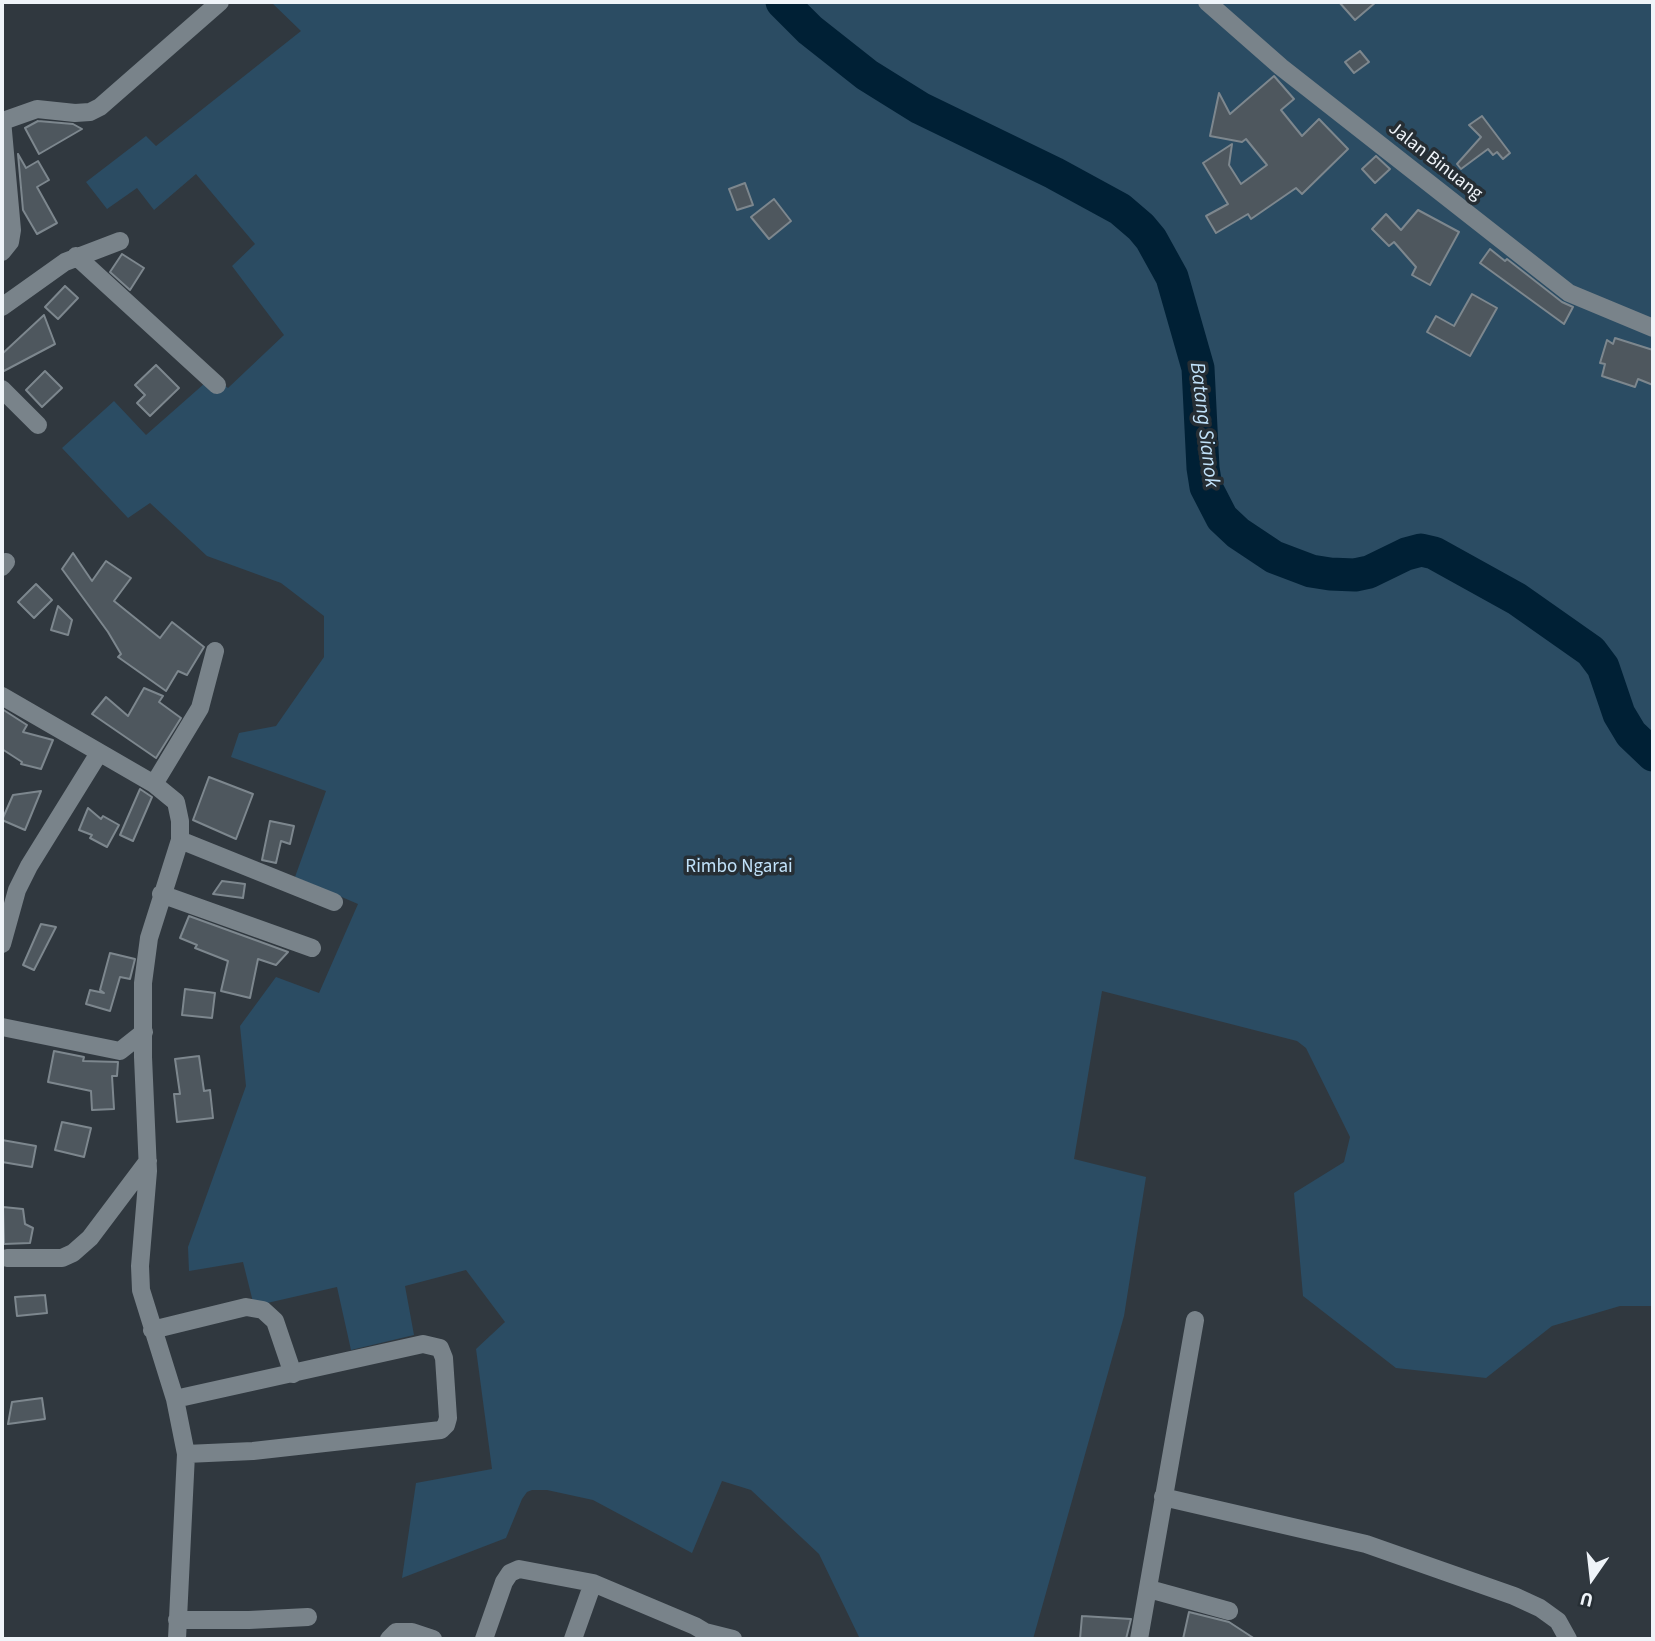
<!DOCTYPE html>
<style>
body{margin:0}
#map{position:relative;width:1655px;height:1641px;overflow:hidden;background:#30383f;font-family:"Source Sans 3",sans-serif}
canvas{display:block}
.frame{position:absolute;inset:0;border:4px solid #eff4f9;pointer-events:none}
.north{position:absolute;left:1557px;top:1543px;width:70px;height:70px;-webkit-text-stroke:5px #262e34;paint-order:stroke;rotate:194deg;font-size:19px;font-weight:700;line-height:28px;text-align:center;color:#eff4f9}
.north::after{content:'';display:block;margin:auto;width:24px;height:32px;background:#eff4f9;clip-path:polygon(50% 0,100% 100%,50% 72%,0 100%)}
</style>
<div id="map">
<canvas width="1655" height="1641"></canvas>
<div class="frame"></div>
<div class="north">U</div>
</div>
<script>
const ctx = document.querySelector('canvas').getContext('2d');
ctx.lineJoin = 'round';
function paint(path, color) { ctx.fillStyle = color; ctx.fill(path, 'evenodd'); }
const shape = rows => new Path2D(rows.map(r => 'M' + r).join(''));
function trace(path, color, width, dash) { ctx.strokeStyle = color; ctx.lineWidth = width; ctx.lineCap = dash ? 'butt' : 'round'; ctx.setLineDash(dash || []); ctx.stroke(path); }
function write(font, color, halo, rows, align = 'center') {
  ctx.font = font + ' "Source Sans 3",sans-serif'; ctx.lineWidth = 7; ctx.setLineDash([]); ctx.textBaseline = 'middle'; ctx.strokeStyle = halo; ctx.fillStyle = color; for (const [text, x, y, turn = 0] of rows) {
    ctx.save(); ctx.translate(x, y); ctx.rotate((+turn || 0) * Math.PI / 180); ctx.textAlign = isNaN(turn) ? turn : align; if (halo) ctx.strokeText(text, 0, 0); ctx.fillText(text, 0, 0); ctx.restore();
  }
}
const green = shape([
 [271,2,1653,2,1653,1306,1620,1306,1552,1326,1486,1378,1396,1368,1303,1296,1294,1193,1344,1162,1350,1137,1306,1048,1297,1041,1102,991,1074,1159,1146,1177,1124,1316,1033,1639,860,1639,819,1554,751,1490,722,1481,692,1553,593,1500,547,1490,532,1490,527,1492,522,1499,506,1538,402,1578,416,1483,492,1469,476,1349,505,1322,466,1270,405,1286,414,1335,351,1350,337,1287,254,1306,243,1262,189,1271,188,1247,246,1086,240,1026,276,977,319,993,358,904,295,877,326,791,231,757,239,733,276,726,324,657,324,616,281,583,207,556,150,503,128,518,62,448,114,401,146,435,213,376,228,388,284,335,232,266,255,244,196,174,154,210,137,188,107,209,86,182,146,136,156,146,301,31]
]);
const river = shape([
 [782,2,810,30,867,75,920,108,1054,173,1120,209,1141,227,1151,239,1172,277,1198,368,1203,468,1206,487,1222,518,1238,533,1274,557,1311,571,1330,574,1355,575,1369,572,1406,554,1421,550,1434,553,1517,599,1591,651,1603,667,1619,714,1631,734,1653,755]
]);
const building = shape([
 [1339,2,1376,2,1355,20,1339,2],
 [1360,51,1369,62,1354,73,1345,62,1360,51],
 [1274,76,1294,99,1281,110,1302,136,1319,119,1348,149,1302,194,1296,188,1251,219,1248,214,1216,233,1206,216,1228,204,1203,163,1232,144,1229,165,1241,184,1267,165,1246,139,1242,142,1210,136,1219,93,1230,114,1274,76],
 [1482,116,1510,153,1503,159,1497,152,1493,155,1488,149,1461,169,1457,164,1481,137,1469,125,1482,116],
 [38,121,73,124,82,129,39,154,25,128,38,121],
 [18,154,26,168,38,161,49,180,37,187,57,223,37,234,23,210,18,154],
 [1376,156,1390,169,1375,183,1362,169,1376,156],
 [745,183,753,205,737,210,729,189,745,183],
 [774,199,791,221,769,239,751,217,774,199],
 [1418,210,1459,232,1430,285,1412,275,1416,267,1394,242,1389,246,1372,229,1386,214,1401,230,1418,210],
 [1490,249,1505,261,1507,259,1562,302,1573,307,1564,324,1480,263,1490,249],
 [122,254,144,268,130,290,110,272,122,254],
 [65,286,78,298,58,319,45,307,65,286],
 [1472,294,1497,308,1470,356,1427,332,1436,316,1454,326,1472,294],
 [44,315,55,344,2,372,2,354,44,315],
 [1615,338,1653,350,1653,385,1638,379,1635,387,1602,376,1605,364,1600,363,1607,340,1613,344,1615,338],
 [156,365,179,388,150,416,137,403,145,395,135,385,156,365],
 [45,371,62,388,42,407,26,390,45,371],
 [73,553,92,581,106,561,131,578,114,601,160,638,172,622,204,647,187,675,178,671,166,691,118,657,121,654,108,632,62,569,73,553],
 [36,584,52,600,34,618,18,602,36,584],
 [58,606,72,620,68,635,51,630,58,606],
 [144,688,163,696,159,702,181,718,156,758,92,714,106,697,128,716,144,688],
 [2,709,27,725,23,732,53,740,41,769,21,764,22,762,2,749,2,709],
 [209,777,253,794,236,839,193,820,209,777],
 [140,789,152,797,133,841,120,835,140,789],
 [41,791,25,830,2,820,13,795,41,791],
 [88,808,101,819,103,816,119,825,107,847,90,838,92,835,79,830,88,808],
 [270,821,294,826,290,844,281,841,276,863,262,860,270,821],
 [222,881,245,884,243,898,213,894,222,881],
 [189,916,258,941,288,952,276,965,258,959,250,998,221,991,228,961,195,948,197,945,180,938,189,916],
 [41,924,56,927,34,970,23,965,41,924],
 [110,953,135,959,130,979,120,977,110,1011,86,1004,90,990,104,993,100,990,110,953],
 [185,989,215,993,212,1018,182,1015,185,989],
 [54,1051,84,1057,83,1061,118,1062,117,1076,112,1076,114,1109,92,1110,91,1091,48,1082,54,1051],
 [199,1056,204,1091,210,1090,213,1118,177,1122,174,1094,180,1094,175,1059,199,1056],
 [62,1122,91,1128,84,1157,55,1150,62,1122],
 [2,1140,36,1146,32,1167,2,1162,2,1140],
 [3,1207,23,1209,25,1224,33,1228,30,1243,4,1244,3,1207],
 [45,1295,47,1313,17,1316,15,1297,45,1295],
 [42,1398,45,1419,8,1424,12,1402,42,1398],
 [1189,1612,1229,1622,1255,1639,1183,1639,1189,1612],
 [1082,1616,1131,1619,1126,1639,1080,1639,1082,1616]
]);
const minor = shape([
 [2,120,12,230,10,242,2,252],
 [3,121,37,109,75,113,90,112,100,107,220,2],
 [76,256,217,385],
 [2,307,65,262,120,241],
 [2,389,38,425],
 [2,567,6,562],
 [2,696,154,784,176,802,180,821,180,840,149,938,143,983,143,1057,148,1171,140,1266,141,1290,175,1399,186,1454,177,1639],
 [154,784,200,708,215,651],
 [180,840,334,902],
 [161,894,312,948],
 [2,944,17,890,29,866,99,753],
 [2,1027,120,1051,144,1032],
 [7,1258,62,1258,73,1253,90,1238,148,1161],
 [152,1330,246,1307,263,1310,275,1321,293,1374],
 [175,1399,423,1344,440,1348,444,1358,448,1418,446,1425,441,1430,253,1451,186,1454],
 [1163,1497,1366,1544,1514,1596,1540,1608,1558,1621,1568,1639],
 [1149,1589,1229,1611],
 [177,1620,249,1620,308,1617],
 [705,1632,733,1639],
 [389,1639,396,1632,412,1632,433,1639],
 [484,1639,504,1582,510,1573,519,1569,593,1583,695,1626,705,1632,706,1639],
 [573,1639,593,1583],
 [1139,1639,1195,1320]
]);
const secondary = shape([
 [1207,2,1281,67,1569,293,1653,328]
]);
const streetNames = [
 ["Jalan Binuang",1435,162,38]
];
const parkNames = [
 ["Rimbo Ngarai",739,868]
];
const waterNames = [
 ["Batang Sianok",1203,425,83]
];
paint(green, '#2b4c63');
trace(river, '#002035', 33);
paint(building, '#4e575e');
trace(building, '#7d878e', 2);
trace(minor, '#79838a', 18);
trace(secondary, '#79838a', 18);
write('19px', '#eff4f9', '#262e34', streetNames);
write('19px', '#c0e1f9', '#262e34', parkNames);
write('italic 21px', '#c1e2fa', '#262e34', waterNames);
</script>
